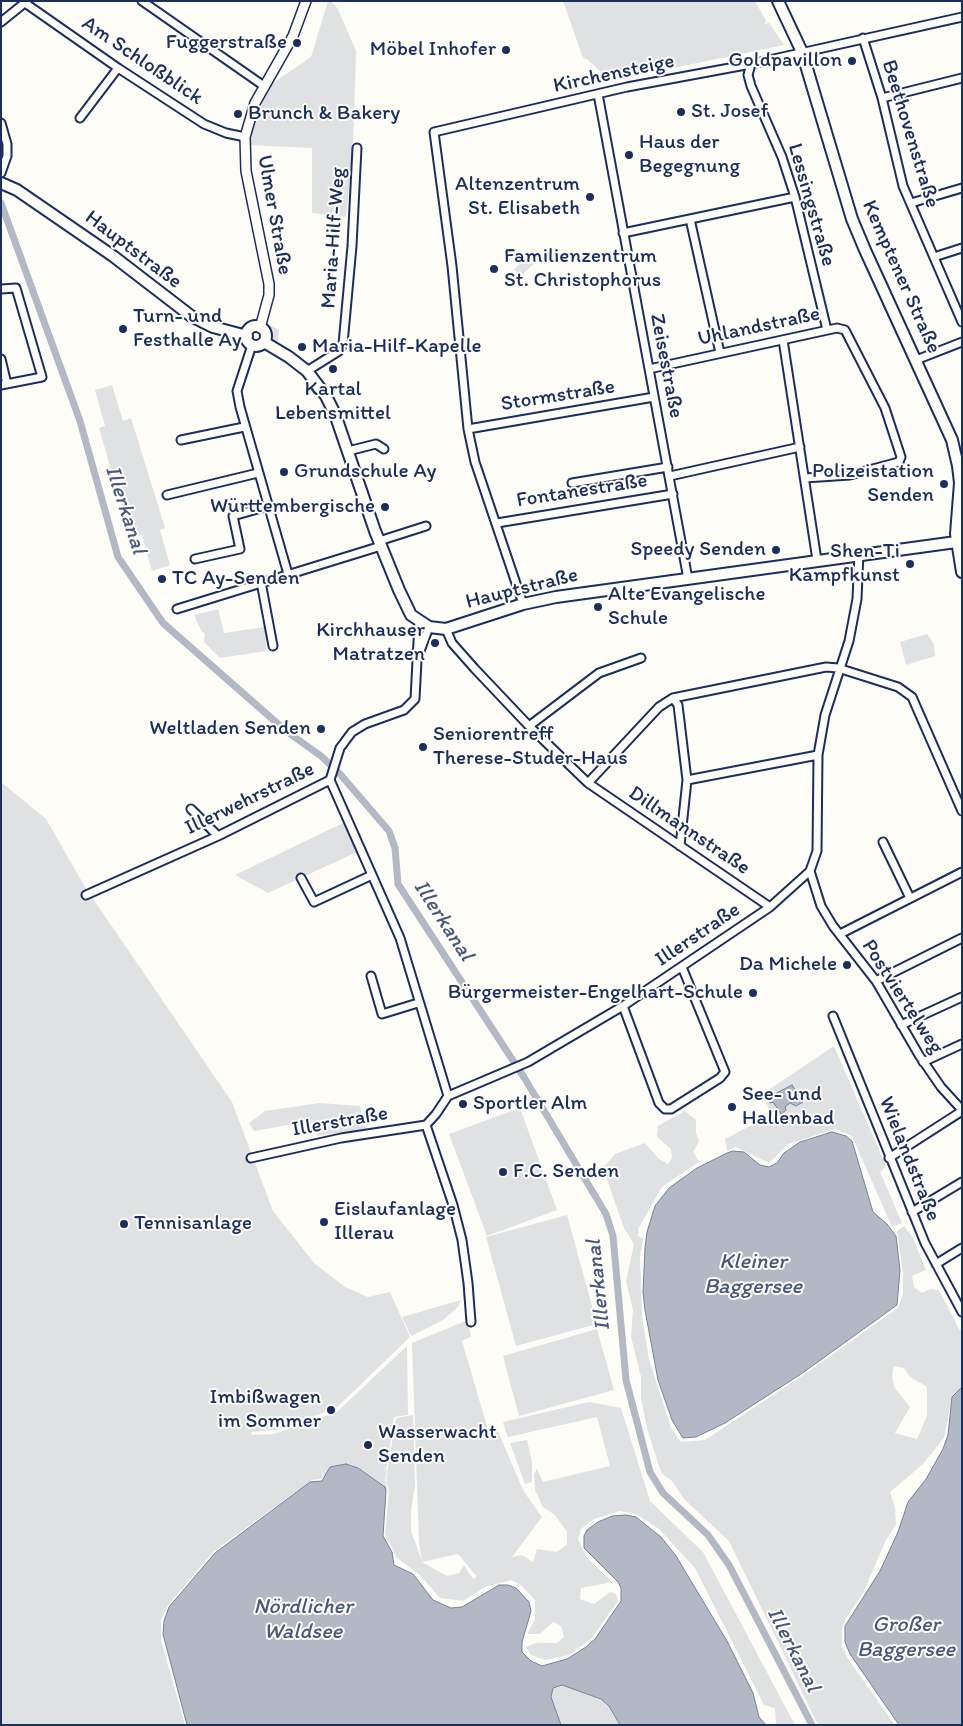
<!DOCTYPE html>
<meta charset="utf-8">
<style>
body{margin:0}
#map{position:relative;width:963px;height:1726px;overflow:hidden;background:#fdfcf7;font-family:Itim,sans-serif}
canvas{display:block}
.frame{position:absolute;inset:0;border:2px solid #1b2f5e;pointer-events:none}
</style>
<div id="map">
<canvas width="963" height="1726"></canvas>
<div class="frame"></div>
</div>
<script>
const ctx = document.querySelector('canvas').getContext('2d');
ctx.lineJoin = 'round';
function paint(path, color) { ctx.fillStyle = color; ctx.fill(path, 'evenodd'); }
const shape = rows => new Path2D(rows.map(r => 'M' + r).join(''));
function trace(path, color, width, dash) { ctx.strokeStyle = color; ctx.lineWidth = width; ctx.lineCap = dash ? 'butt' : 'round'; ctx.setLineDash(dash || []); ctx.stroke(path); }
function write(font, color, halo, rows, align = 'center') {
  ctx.font = font + ' Itim,sans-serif'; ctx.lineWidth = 4; ctx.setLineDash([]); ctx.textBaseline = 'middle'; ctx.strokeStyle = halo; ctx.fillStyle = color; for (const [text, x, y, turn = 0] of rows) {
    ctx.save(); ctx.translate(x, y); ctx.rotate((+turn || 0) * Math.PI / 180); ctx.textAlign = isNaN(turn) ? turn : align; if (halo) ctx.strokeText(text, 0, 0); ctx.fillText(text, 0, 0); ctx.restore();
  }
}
const green = shape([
 [328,1,331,1,338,9,356,51,353,146,346,217,312,213,312,148,247,145,254,109,266,88,311,57],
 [563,1,755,1,766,21,764,24,769,23,784,45,611,81,587,59,583,58],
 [531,254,537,261,521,276,514,269],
 [270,325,279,330,278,342,270,340],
 [112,385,123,421,131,418,165,528,160,530,170,565,152,571,142,535,131,538,99,428,105,426,95,390],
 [218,609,224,633,265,627,266,651,220,658,204,642,205,634,201,630,194,615],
 [927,634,934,644,935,656,906,665,900,642],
 [1,782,46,819,85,887,232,1102,273,1211,314,1263,345,1287,368,1297,390,1292,410,1337,336,1408,275,1430,251,1432,252,1435,274,1434,337,1412,407,1346,408,1415,394,1417,387,1466,383,1473,387,1468,385,1481,388,1492,378,1481,352,1465,333,1466,324,1478,320,1463,323,1478,312,1480,214,1551,168,1605,161,1620,161,1640,185,1725,1,1725],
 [343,823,357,852,268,893,235,875],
 [834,1046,886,1166,880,1172,902,1223,892,1227,852,1136,835,1129,788,1144,769,1163,736,1147,727,1151,725,1139,773,1114,761,1095],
 [320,1103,360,1106,366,1129,317,1136,310,1121,254,1131,249,1123,265,1111],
 [520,1108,557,1210,487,1236,449,1134],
 [685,1111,696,1120,696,1133,699,1141,693,1152,699,1162,662,1187,638,1229,638,1236,643,1239,640,1256,642,1316,649,1359,671,1428,681,1442,705,1440,808,1372,898,1308,903,1294,903,1274,897,1231,904,1226,913,1238,926,1270,912,1276,914,1287,922,1293,930,1289,939,1290,960,1331,962,1327,962,1387,952,1397,944,1438,923,1464,890,1492,895,1508,896,1525,886,1540,863,1593,845,1619,842,1629,842,1646,848,1659,895,1725,818,1725,729,1541,684,1499,671,1480,662,1474,657,1460,647,1428,641,1398,641,1377,631,1337,633,1310,626,1281,634,1244,624,1228,603,1168,615,1154,645,1143,659,1159,668,1164,672,1158,671,1149,657,1137,658,1126],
 [894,1366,904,1368,909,1376,927,1387,927,1416,917,1439,895,1433,910,1407,894,1387,892,1374],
 [567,1215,597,1324,516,1346,486,1237],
 [461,1300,458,1307,443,1320,411,1336,402,1317],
 [468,1320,471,1337,462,1341,488,1430,496,1427,524,1492,542,1517,512,1557,522,1555,533,1562,537,1549,557,1552,567,1544,567,1532,555,1515,543,1507,535,1490,534,1474,537,1469,543,1482,610,1466,597,1417,508,1437,503,1422,589,1402,621,1408,650,1501,703,1552,795,1725,776,1725,775,1708,764,1705,695,1568,659,1529,636,1514,620,1511,594,1519,581,1529,578,1539,587,1558,613,1582,581,1588,580,1599,594,1604,610,1592,616,1594,618,1601,591,1639,569,1655,546,1660,531,1655,526,1647,536,1643,557,1643,564,1637,561,1626,553,1622,540,1634,527,1634,535,1619,535,1600,521,1585,511,1580,485,1587,463,1601,440,1598,420,1575,397,1558,385,1534,389,1490,386,1482,388,1467,396,1418,413,1415,415,1485,411,1511,411,1531,422,1561,419,1543,412,1343],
 [458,1554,477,1577,473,1579,464,1565,459,1573,447,1576,422,1562],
 [597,1329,614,1390,519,1416,503,1356],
 [527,1440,532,1462,532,1482,525,1484,510,1443],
 [562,1685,601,1699,609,1706,620,1725,561,1725,552,1704,551,1692,553,1688]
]);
const water = shape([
 [792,1085,803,1102,796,1106,790,1103,785,1107,786,1110,781,1114,773,1102,770,1103,767,1098,792,1085],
 [832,1132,846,1136,852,1141,873,1212,887,1224,896,1236,900,1270,897,1305,801,1374,725,1423,696,1437,683,1438,672,1420,658,1380,645,1310,643,1292,645,1248,647,1232,655,1206,669,1188,697,1168,725,1154,732,1151,744,1152,760,1165,769,1167,777,1163,784,1153,800,1142,832,1132],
 [962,1387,962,1725,899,1725,850,1654,845,1642,845,1626,880,1571,898,1532,908,1502,926,1479,943,1449,948,1435,952,1397,962,1387],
 [346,1464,358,1468,385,1487,386,1491,383,1536,392,1552,394,1565,413,1574,433,1600,451,1608,462,1607,499,1585,508,1585,516,1588,529,1602,531,1611,522,1642,522,1652,531,1661,542,1666,567,1659,586,1647,595,1639,621,1601,621,1588,618,1582,584,1548,584,1536,587,1530,598,1522,612,1516,626,1515,636,1517,661,1537,676,1556,727,1641,753,1693,759,1717,766,1725,620,1725,609,1706,601,1699,562,1685,553,1688,551,1697,561,1725,187,1725,163,1634,164,1621,169,1607,215,1553,310,1482,322,1481,330,1467,346,1464]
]);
const canal = shape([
 [1,203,80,421,118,557,163,623,286,731,321,756,340,774,389,831,395,848,398,884,525,1079,606,1214,613,1236,626,1380,650,1472,663,1493,708,1535,729,1565,812,1725]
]);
const minor = shape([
 [142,1,264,86],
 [25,3,118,68,204,124,226,133,245,137],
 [1,22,27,1],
 [863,38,882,98,903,186,962,322],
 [751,64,748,75,751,86,782,157,795,197,827,330],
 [598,94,688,579],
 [882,98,962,78],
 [80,118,118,68],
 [1,123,7,144,7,156,1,173],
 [911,203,962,188],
 [690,219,720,353],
 [623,233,795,197],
 [934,257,962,248],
 [1,289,16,288,42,377,1,385],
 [783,340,817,560],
 [252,345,237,391,240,407,288,574],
 [1,359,7,384],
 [916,360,962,342],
 [649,369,837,328,845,330,885,408,901,457,899,462,850,475,805,478],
 [307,371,339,351,343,344,352,246,357,148],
 [468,429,654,397],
 [181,440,244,427],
 [348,451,376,444,384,449],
 [670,476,800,447],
 [572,483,668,467],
 [167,495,258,473],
 [497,523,673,494],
 [379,541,426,526],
 [195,559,240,549,233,516,268,506],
 [261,582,273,646],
 [523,604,475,462,468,429,452,266,434,132,627,87,751,64,962,17],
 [177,609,381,546],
 [446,629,452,643,475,669,529,726,588,783,770,907],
 [420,651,429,627],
 [673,698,678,705,687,780,680,846],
 [529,726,599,673,641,658],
 [330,780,400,938,448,1096],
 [687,780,818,755],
 [588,783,659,707,673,698,826,667,838,668,898,687,912,697,962,811],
 [191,809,218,836],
 [883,842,910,898],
 [810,871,821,906,833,926,876,981,919,1055,941,1087,962,1110],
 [301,878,314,902,372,875],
 [86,895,218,836,330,780,340,748,352,732,365,724,404,710,415,699,419,622],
 [840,934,962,872],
 [371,976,382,1014,418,1003],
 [876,981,962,938],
 [623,1006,659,1103,665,1109,671,1109,720,1078,725,1072,682,967],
 [833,1016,925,1243,962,1312],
 [901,1025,962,997],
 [923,1062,962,1044],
 [426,1125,453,1205,462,1240,468,1283,471,1322],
 [251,1158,341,1138,426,1125,436,1114,448,1096,528,1062,623,1006,770,907,810,871,817,851,818,755,825,715,849,641,857,599,859,553],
 [889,1158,962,1111],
 [912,1212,962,1182],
 [936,1264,962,1248]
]);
const tertiary = shape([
 [260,328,269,295,269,284,246,171,245,137,255,103,293,36,306,1]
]);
const secondary = shape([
 [778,1,802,52,852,219,865,250,952,440,958,466,960,483,956,534,962,572],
 [1,183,17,190,113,256,191,316,213,327,247,336],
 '246 336a10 10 0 1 1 20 0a10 10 0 1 1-20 0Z',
 [264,342,289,357,307,371,326,396,335,414,375,531,399,590,411,615,429,627,446,629,523,604,556,597,956,542]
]);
const markers = [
 [297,43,5,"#1b2f5e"],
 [506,50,5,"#1b2f5e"],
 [852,61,5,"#1b2f5e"],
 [681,112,5,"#1b2f5e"],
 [238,114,5,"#1b2f5e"],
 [629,155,5,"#1b2f5e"],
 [590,197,5,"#1b2f5e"],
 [494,269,5,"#1b2f5e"],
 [123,329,5,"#1b2f5e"],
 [302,347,5,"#1b2f5e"],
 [333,369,5,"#1b2f5e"],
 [284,472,5,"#1b2f5e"],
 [944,484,5,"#1b2f5e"],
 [385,507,5,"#1b2f5e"],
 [776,550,5,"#1b2f5e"],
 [910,564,5,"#1b2f5e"],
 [162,579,5,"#1b2f5e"],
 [598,607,5,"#1b2f5e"],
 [435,643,5,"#1b2f5e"],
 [321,729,5,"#1b2f5e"],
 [423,747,5,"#1b2f5e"],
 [847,965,5,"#1b2f5e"],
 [753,993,5,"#1b2f5e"],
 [463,1104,5,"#1b2f5e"],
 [732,1107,5,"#1b2f5e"],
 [503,1172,5,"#1b2f5e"],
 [324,1222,5,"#1b2f5e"],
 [124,1224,5,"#1b2f5e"],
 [331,1410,5,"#1b2f5e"],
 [368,1445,5,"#1b2f5e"]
];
const poiNames = [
 ["Fuggerstraße",287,43,"right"],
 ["Möbel Inhofer",496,50,"right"],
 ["Goldpavillon",842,61,"right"],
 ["St. Josef",691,112],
 ["Brunch & Bakery",248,114],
 ["Haus der",639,143],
 ["Begegnung",639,167],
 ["Altenzentrum",580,185,"right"],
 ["St. Elisabeth",580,209,"right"],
 ["Familienzentrum",504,257],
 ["St. Christophorus",504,281],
 ["Turn- und",133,317],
 ["Festhalle Ay",133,341],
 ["Maria-Hilf-Kapelle",312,347],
 ["Kartal",333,390,"center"],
 ["Lebensmittel",333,414,"center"],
 ["Grundschule Ay",294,472],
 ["Polizeistation",934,472,"right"],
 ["Senden",934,496,"right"],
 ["Württembergische",375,507,"right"],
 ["Speedy Senden",766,550,"right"],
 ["Shen-Ti",900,552,"right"],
 ["Kampfkunst",900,576,"right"],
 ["TC Ay-Senden",172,579],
 ["Alte Evangelische",608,595],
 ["Schule",608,619],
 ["Kirchhauser",425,631,"right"],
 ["Matratzen",425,655,"right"],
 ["Weltladen Senden",311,729,"right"],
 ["Seniorentreff",433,735],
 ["Therese-Studer-Haus",433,759],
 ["Da Michele",837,965,"right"],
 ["Bürgermeister-Engelhart-Schule",743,993,"right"],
 ["See- und",742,1095],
 ["Hallenbad",742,1119],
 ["Sportler Alm",473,1104],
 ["F.C. Senden",513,1172],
 ["Eislaufanlage",334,1210],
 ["Illerau",334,1234],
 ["Tennisanlage",134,1224],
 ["Imbißwagen",321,1398,"right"],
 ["im Sommer",321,1422,"right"],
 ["Wasserwacht",378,1433],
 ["Senden",378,1457]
];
const streetNames = [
 ["Am Schloßblick",142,61,34],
 ["Kirchensteige",614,74,-12],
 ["Beethovenstraße",910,134,73],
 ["Lessingstraße",811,205,74],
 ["Ulmer Straße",274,215,80],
 ["Maria-Hilf-Weg",334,238,-86],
 ["Hauptstraße",133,250,37],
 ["Kemptener Straße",901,277,66],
 ["Uhlandstraße",759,327,-12],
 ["Zeisestraße",666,366,79],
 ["Stormstraße",558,396,-9],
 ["Fontanestraße",582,491,-9],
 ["Hauptstraße",522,589,-14],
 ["Illerwehrstraße",250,799,-26],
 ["Dillmannstraße",689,831,34],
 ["Illerstraße",698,935,-34],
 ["Postviertelweg",902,997,57],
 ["Illerstraße",340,1122,-10],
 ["Wielandstraße",909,1159,68]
];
const waterNames = [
 ["Illerkanal",125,510,72],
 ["Illerkanal",443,921,57],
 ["Kleiner",753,1262],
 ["Baggersee",753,1287],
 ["Illerkanal",599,1285,-96],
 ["Nördlicher",303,1607],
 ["Waldsee",303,1632],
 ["Großer",906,1625],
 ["Baggersee",906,1650],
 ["Illerkanal",793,1650,63]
];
paint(green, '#e0e1e3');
paint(water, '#b3b8c5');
trace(water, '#76819c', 1);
trace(canal, '#b3b8c5', 7);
trace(minor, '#1b2f5e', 11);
trace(tertiary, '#1b2f5e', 12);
trace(secondary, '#1b2f5e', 14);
trace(minor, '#fdfcf7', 7);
trace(tertiary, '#fdfcf7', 9);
trace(secondary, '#fdfcf7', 10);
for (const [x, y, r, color] of markers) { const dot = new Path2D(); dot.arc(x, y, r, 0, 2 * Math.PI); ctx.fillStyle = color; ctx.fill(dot); trace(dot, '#fdfcf7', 2); }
write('21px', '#1b2f5e', '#fdfcf7', poiNames, 'left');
write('21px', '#1b2f5e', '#fdfcf7', streetNames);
write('italic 22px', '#49587d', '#fdfcf7', waterNames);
</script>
